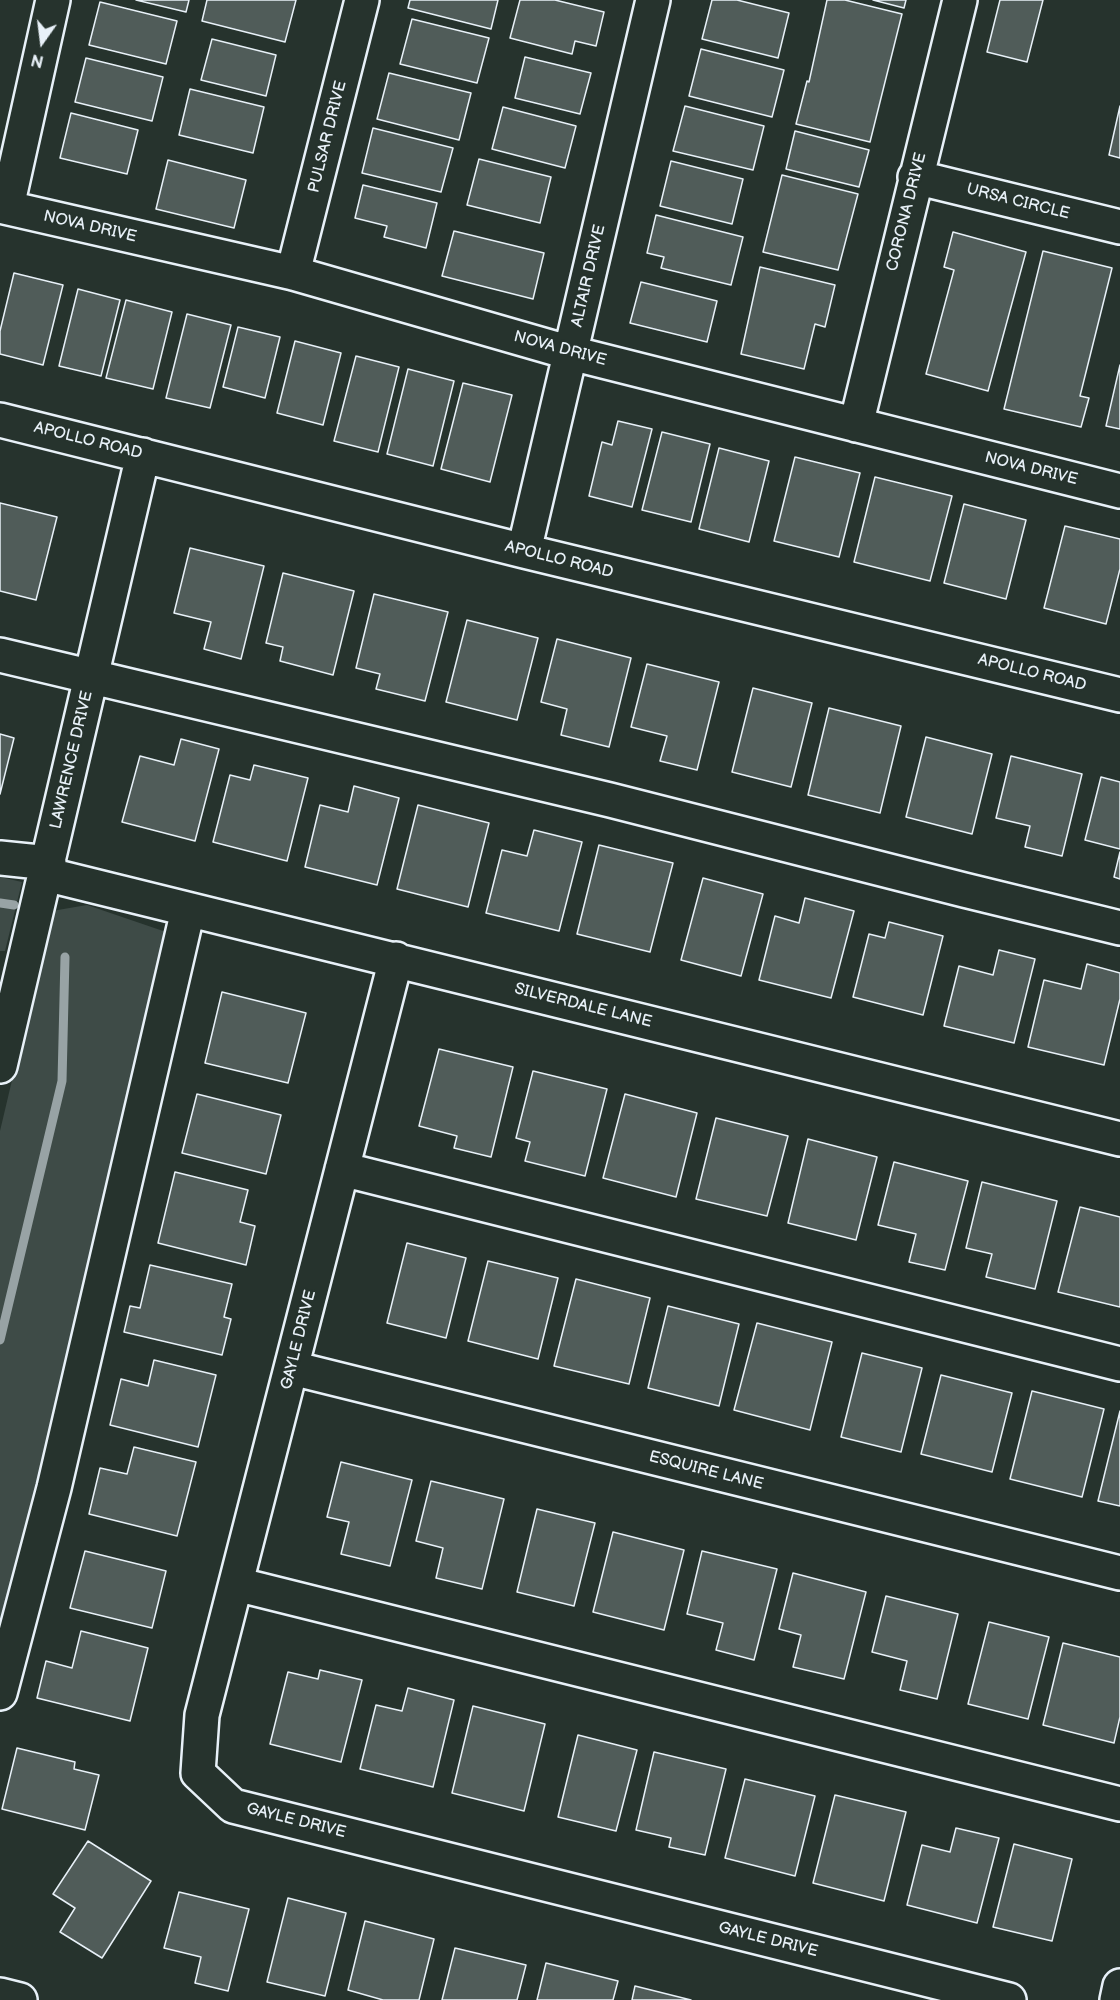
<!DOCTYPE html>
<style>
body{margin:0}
#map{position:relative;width:1120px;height:2000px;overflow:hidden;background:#26332d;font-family:"Balsamiq Sans",sans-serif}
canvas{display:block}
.north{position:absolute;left:12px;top:12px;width:60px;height:60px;-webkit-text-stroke:4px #26332d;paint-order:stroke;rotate:194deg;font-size:16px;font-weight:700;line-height:24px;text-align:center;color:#e8f1f8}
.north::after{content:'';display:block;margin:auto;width:21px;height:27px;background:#e8f1f8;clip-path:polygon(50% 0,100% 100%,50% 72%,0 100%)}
</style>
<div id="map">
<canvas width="1120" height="2000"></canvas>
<div class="north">N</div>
</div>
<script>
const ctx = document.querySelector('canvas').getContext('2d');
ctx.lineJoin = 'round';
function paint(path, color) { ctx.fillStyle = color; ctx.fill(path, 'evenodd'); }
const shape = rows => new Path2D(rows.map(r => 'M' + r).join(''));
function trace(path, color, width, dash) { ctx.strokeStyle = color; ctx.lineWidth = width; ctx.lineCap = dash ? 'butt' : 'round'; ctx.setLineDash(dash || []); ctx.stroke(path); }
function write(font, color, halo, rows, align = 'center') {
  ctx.font = font + ' "Balsamiq Sans",sans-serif'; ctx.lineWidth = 4.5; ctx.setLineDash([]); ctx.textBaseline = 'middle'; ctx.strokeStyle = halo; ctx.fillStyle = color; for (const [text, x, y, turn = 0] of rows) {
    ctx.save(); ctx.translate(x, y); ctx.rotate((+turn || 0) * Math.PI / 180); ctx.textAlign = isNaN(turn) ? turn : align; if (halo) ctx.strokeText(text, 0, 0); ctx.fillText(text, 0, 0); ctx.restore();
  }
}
const green = shape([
 [0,877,22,882,5,951,0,951],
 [87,905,169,933,0,1638,0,1131,52,911]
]);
const stream = shape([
 [0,903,14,905],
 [0,1340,62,1081,65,957]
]);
const building = shape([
 [136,0,189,0,186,12,136,0],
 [207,0,296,0,285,42,202,21,207,0],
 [410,0,498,0,491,29,408,8,410,0],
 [520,0,555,0,604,12,596,46,575,41,572,54,510,38,520,0],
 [712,0,737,0,789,13,778,58,702,39,712,0],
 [827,0,845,0,902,14,870,142,796,124,807,81,809,82,827,0],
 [873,0,906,0,904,8,873,0],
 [1000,0,1043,0,1027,62,987,52,1000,0],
 [100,2,177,21,166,64,89,45,100,2],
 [412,19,489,38,477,83,400,64,412,19],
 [212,39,276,55,266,96,201,80,212,39],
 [701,49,784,70,772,117,689,96,701,49],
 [525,57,591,73,580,114,515,98,525,57],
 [86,58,163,77,152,121,75,102,86,58],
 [389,73,471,93,459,140,377,119,389,73],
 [190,89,264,107,253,153,179,135,190,89],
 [685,106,764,126,753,170,673,151,685,106],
 [1120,106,1120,158,1109,155,1120,106],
 [503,107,576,126,565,168,492,149,503,107],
 [71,113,138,130,127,174,60,158,71,113],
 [373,128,453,148,441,192,362,173,373,128],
 [795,131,869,150,859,187,786,169,795,131],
 [479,159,551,177,540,223,467,205,479,159],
 [168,160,246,180,234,228,156,209,168,160],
 [671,161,743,179,732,224,660,206,671,161],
 [782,175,858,194,838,270,763,252,782,175],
 [363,185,437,203,426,248,384,237,387,226,355,218,363,185],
 [656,215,743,237,731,285,661,268,664,257,647,253,656,215],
 [454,231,544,253,533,299,442,276,454,231],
 [953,232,1026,252,988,391,926,374,954,270,944,267,953,232],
 [1043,251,1112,268,1080,396,1089,398,1081,427,1004,409,1043,251],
 [760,267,835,285,825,327,815,324,804,369,741,354,760,267],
 [14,273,63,285,43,365,0,354,0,331,14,273],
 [641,282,717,301,707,342,630,323,641,282],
 [78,289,120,300,101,376,59,366,78,289],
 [126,300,172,312,153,389,106,378,126,300],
 [187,314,231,325,210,408,166,398,187,314],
 [238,327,280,337,265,398,223,387,238,327],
 [295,341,341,353,323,425,277,413,295,341],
 [356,356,399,367,378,452,334,441,356,356],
 [1120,365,1120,429,1106,426,1120,365],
 [408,369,454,381,433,466,387,454,408,369],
 [463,383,512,395,490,482,441,469,463,383],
 [618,421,652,429,632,507,589,496,602,442,612,445,618,421],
 [662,432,710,444,691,522,642,510,662,432],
 [719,448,769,461,749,542,699,529,719,448],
 [795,457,860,473,839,557,774,541,795,457],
 [875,477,952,496,930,581,854,562,875,477],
 [0,503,57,517,36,600,0,591,0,503],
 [964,504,1026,520,1006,599,944,583,964,504],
 [1065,526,1120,539,1120,569,1106,624,1044,608,1065,526],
 [190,548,264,566,241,659,204,649,211,622,174,613,190,548],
 [283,573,354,591,333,675,280,661,283,647,266,643,283,573],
 [374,594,448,612,425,701,376,689,380,674,356,668,374,594],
 [467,620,538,638,517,720,446,702,467,620],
 [557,639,631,658,609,747,561,735,567,709,541,702,557,639],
 [647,664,719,682,697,770,660,761,667,736,631,727,647,664],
 [753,688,812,703,791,787,732,772,753,688],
 [829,708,901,726,880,813,808,795,829,708],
 [0,734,14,738,0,794,0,734],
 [926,737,992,754,972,834,906,817,926,737],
 [181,739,219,749,195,841,122,822,140,756,174,765,181,739],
 [1011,756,1082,774,1062,856,1025,847,1030,826,996,818,1011,756],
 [254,765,308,778,287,861,213,842,230,775,250,780,254,765],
 [1101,777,1120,782,1120,849,1085,840,1101,777],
 [354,786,399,798,377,885,305,867,320,805,348,812,354,786],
 [418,805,489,823,468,907,397,889,418,805],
 [534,830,582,842,559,931,486,913,502,850,527,856,534,830],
 [599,845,673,863,650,952,577,934,599,845],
 [1120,852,1120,879,1114,877,1120,852],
 [703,878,763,894,741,976,681,960,703,878],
 [805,898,854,911,831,998,759,980,775,916,799,923,805,898],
 [889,922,943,936,923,1015,853,997,869,934,885,938,889,922],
 [999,950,1035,959,1014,1043,944,1026,959,966,993,975,999,950],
 [1087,964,1120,973,1120,999,1104,1065,1028,1047,1044,980,1081,989,1087,964],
 [222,992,306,1013,288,1083,205,1063,222,992],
 [439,1049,513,1067,491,1157,454,1148,457,1136,419,1126,439,1049],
 [533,1071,607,1089,585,1176,525,1161,530,1142,516,1138,533,1071],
 [197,1094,281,1115,266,1174,182,1153,197,1094],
 [625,1094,697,1113,676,1197,603,1178,625,1094],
 [716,1118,788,1136,767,1216,696,1199,716,1118],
 [808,1139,877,1157,856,1240,788,1223,808,1139],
 [894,1162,968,1181,945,1270,909,1262,916,1234,878,1225,894,1162],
 [175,1172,248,1190,240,1222,255,1226,246,1265,158,1243,175,1172],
 [982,1182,1057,1201,1035,1289,986,1277,992,1254,966,1248,982,1182],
 [1080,1207,1120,1217,1120,1307,1058,1292,1080,1207],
 [407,1243,466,1258,446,1338,387,1323,407,1243],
 [488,1261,558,1278,538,1359,468,1341,488,1261],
 [150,1265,232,1284,224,1317,231,1319,222,1355,124,1332,130,1306,140,1308,150,1265],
 [576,1279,650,1298,629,1384,554,1366,576,1279],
 [668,1306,739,1324,719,1406,648,1388,668,1306],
 [757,1323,832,1342,810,1430,734,1410,757,1323],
 [862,1353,922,1368,901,1452,841,1437,862,1353],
 [154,1360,216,1375,198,1447,110,1425,121,1379,148,1386,154,1360],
 [941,1375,1012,1393,992,1472,921,1454,941,1375],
 [1032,1391,1104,1409,1082,1497,1010,1479,1032,1391],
 [1120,1411,1120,1506,1098,1501,1120,1411],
 [134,1447,196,1462,177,1536,89,1514,100,1468,127,1474,134,1447],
 [341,1462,412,1480,390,1566,341,1554,349,1522,327,1517,341,1462],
 [431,1481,504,1499,482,1589,436,1578,443,1548,416,1541,431,1481],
 [537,1509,595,1523,574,1606,517,1592,537,1509],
 [613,1532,684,1550,664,1630,593,1612,613,1532],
 [85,1551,166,1571,152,1628,70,1608,85,1551],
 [702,1551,777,1569,754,1660,716,1650,723,1623,687,1614,702,1551],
 [793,1573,866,1592,844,1679,793,1667,801,1635,779,1629,793,1573],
 [886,1596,958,1614,937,1699,900,1690,907,1661,872,1652,886,1596],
 [989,1622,1049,1637,1028,1719,968,1704,989,1622],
 [81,1631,148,1648,130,1721,37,1698,46,1661,72,1668,81,1631],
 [1063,1643,1120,1657,1120,1717,1114,1743,1043,1725,1063,1643],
 [320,1670,362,1680,341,1762,270,1744,288,1672,318,1679,320,1670],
 [408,1688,454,1700,433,1787,360,1769,376,1705,402,1711,408,1688],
 [473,1706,545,1724,524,1811,452,1793,473,1706],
 [578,1735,637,1750,616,1831,558,1817,578,1735],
 [17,1748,75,1762,74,1769,99,1775,85,1830,2,1809,17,1748],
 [654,1752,726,1769,705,1855,669,1847,671,1838,636,1830,654,1752],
 [745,1779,815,1796,795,1876,725,1858,745,1779],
 [835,1795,906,1812,884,1901,813,1883,835,1795],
 [956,1828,999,1838,977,1923,907,1905,922,1845,950,1852,956,1828],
 [88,1841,151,1881,102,1958,60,1932,75,1908,53,1894,88,1841],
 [1014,1844,1072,1859,1052,1941,993,1927,1014,1844],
 [179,1892,249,1909,228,1991,195,1983,201,1957,164,1948,179,1892],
 [288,1898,346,1913,325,1996,267,1982,288,1898],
 [365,1921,434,1939,419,2000,383,2000,348,1990,365,1921],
 [455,1948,526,1965,517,2000,442,2000,455,1948],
 [546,1963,618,1981,613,2000,537,2000,546,1963],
 [635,1986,691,2000,632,2000,635,1986]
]);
const minor = shape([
 [915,177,1120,227],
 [0,206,293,273,571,353,1120,491],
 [7,207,53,0],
 [293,273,362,0],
 [0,420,524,551,1120,695],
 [856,425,960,0],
 [524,551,653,0],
 [0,655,610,800,964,890,1120,928],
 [0,858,49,863],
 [45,874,1120,1139],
 [396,959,202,1715,198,1773,233,1806,1009,2000],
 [0,1066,143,455],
 [342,1169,1120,1364],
 [292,1368,1120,1573],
 [236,1584,1120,1804],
 [0,1693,54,1488,188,910],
 [0,1995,20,2000],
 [1117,2000,1120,1986]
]);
const streetNames = [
 ["PULSAR DRIVE",328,137,-76],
 ["URSA CIRCLE",1018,202,14],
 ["CORONA DRIVE",907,212,-76],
 ["NOVA DRIVE",90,227,13],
 ["ALTAIR DRIVE",589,276,-77],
 ["NOVA DRIVE",560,349,15],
 ["APOLLO ROAD",88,441,14],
 ["NOVA DRIVE",1031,469,14],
 ["APOLLO ROAD",559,560,14],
 ["APOLLO ROAD",1032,673,14],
 ["LAWRENCE DRIVE",72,760,-77],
 ["SILVERDALE LANE",583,1006,14],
 ["GAYLE DRIVE",299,1340,-76],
 ["ESQUIRE LANE",706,1471,14],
 ["GAYLE DRIVE",296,1821,14],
 ["GAYLE DRIVE",768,1940,14]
];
paint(green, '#3e4b47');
trace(stream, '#98a3a5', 9);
paint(building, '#505c59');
trace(building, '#e8f1f8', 1.5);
trace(minor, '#e8f1f8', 38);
trace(minor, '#26332d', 33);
write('16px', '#e8f1f8', '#26332d', streetNames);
</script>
